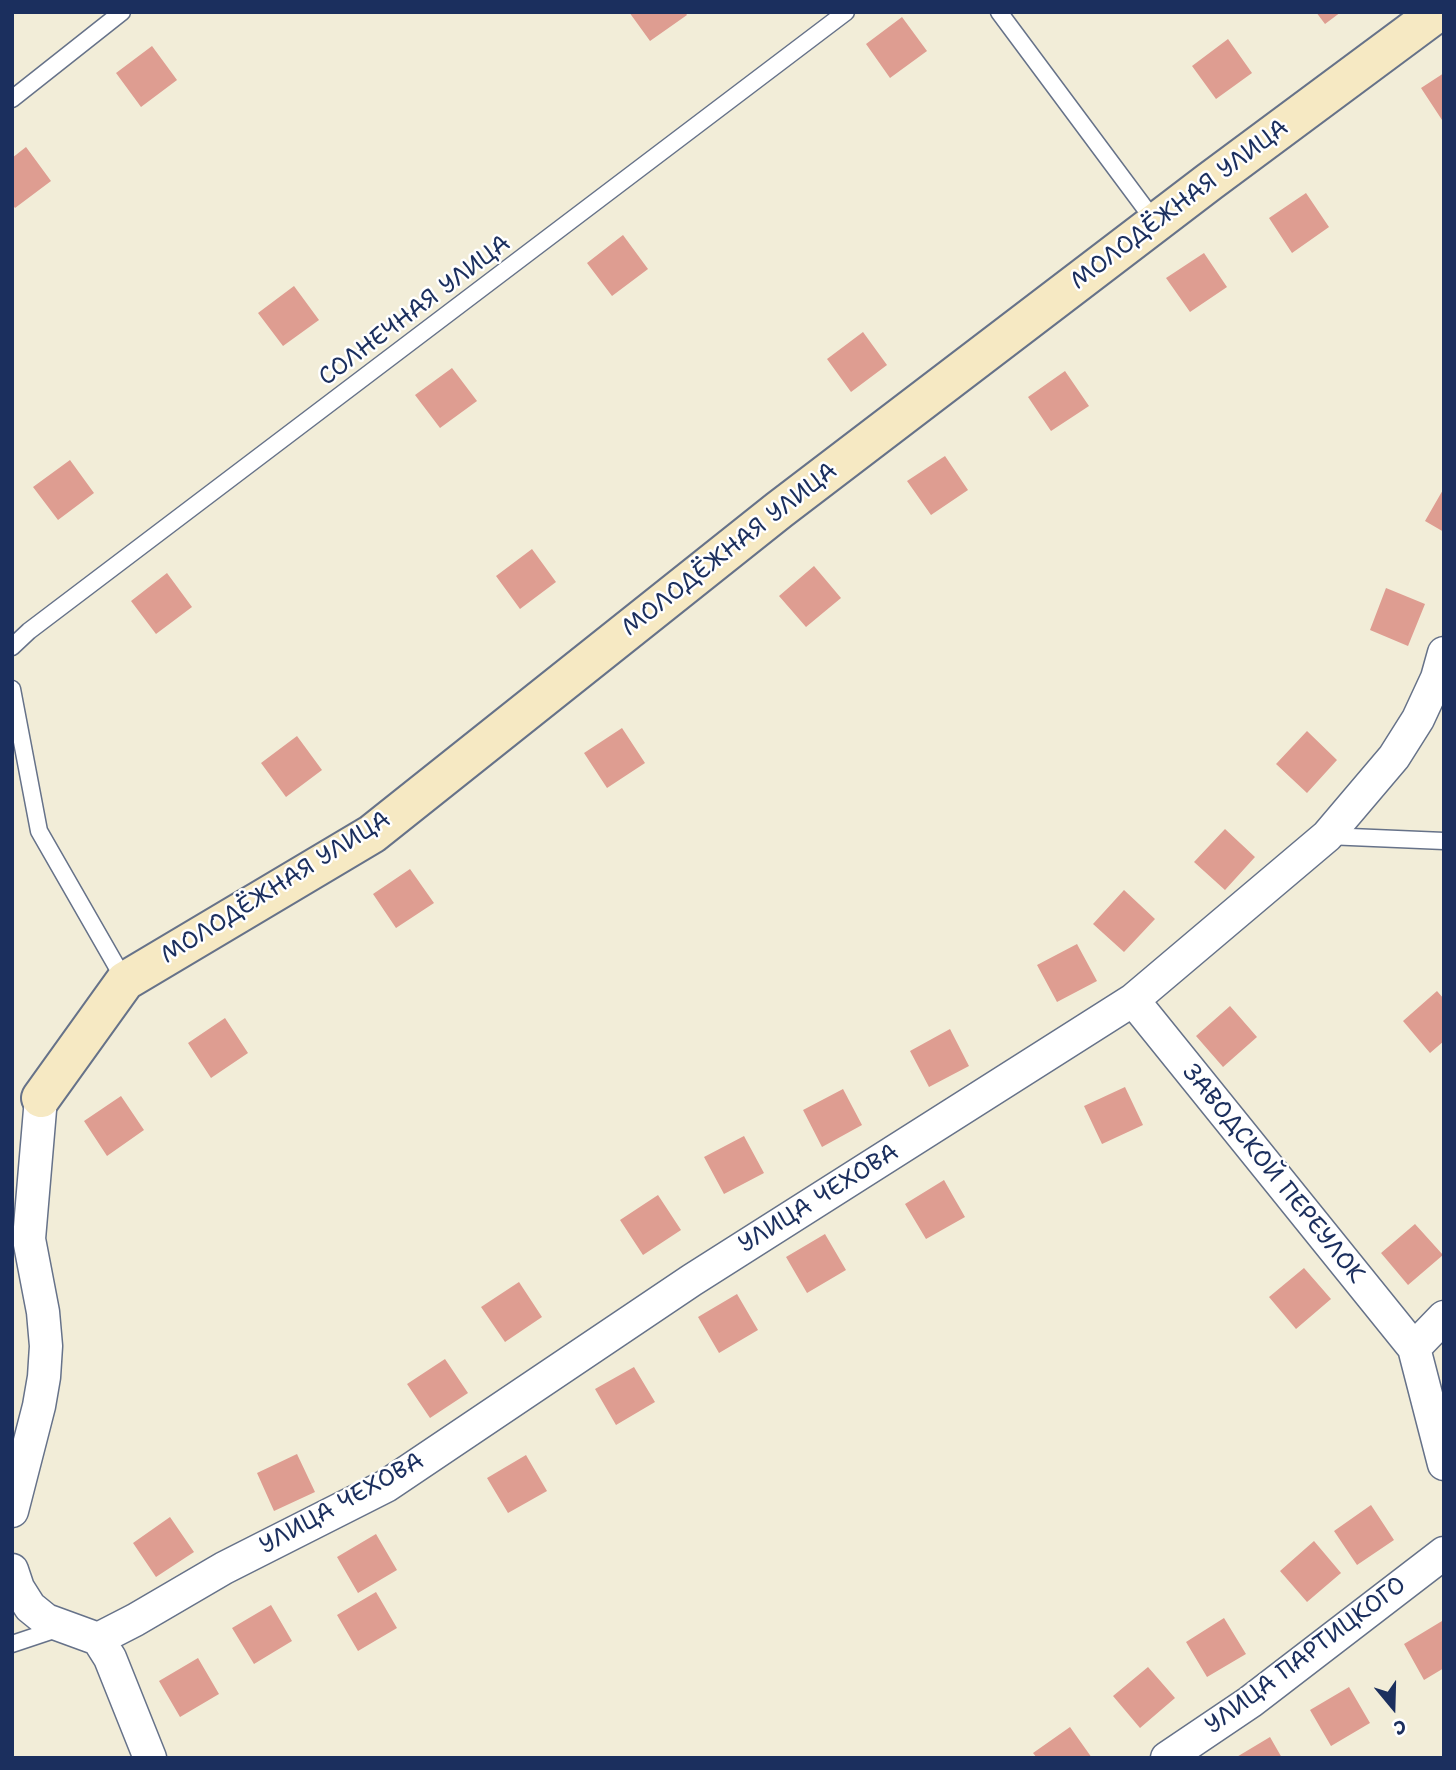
<!DOCTYPE html>
<meta charset="utf-8">
<style>
body{margin:0}
#map{position:relative;width:1456px;height:1770px;overflow:hidden;background:#f2edd8;font-family:"Shantell Sans",sans-serif}
canvas{display:block}
.frame{position:absolute;inset:0;border:14px solid #1b2f5e;pointer-events:none}
.north{position:absolute;left:1358px;top:1672px;width:70px;height:70px;-webkit-text-stroke:5px #fff;paint-order:stroke;rotate:161deg;font-size:19px;font-weight:700;line-height:28px;text-align:center;color:#1b2f5e}
.north::after{content:'';display:block;margin:auto;width:24px;height:32px;background:#1b2f5e;clip-path:polygon(50% 0,100% 100%,50% 72%,0 100%)}
</style>
<div id="map">
<canvas width="1456" height="1770"></canvas>
<div class="frame"></div>
<div class="north">С</div>
</div>
<script>
const ctx = document.querySelector('canvas').getContext('2d');
ctx.lineJoin = 'round';
function paint(path, color) { ctx.fillStyle = color; ctx.fill(path, 'evenodd'); }
const shape = rows => new Path2D(rows.map(r => 'M' + r).join(''));
function trace(path, color, width, dash) { ctx.strokeStyle = color; ctx.lineWidth = width; ctx.lineCap = dash ? 'butt' : 'round'; ctx.setLineDash(dash || []); ctx.stroke(path); }
function write(font, color, halo, rows, align = 'center') {
  ctx.font = font + ' "Shantell Sans",sans-serif'; ctx.lineWidth = 5; ctx.setLineDash([]); ctx.textBaseline = 'middle'; ctx.strokeStyle = halo; ctx.fillStyle = color; for (const [text, x, y, turn = 0] of rows) {
    ctx.save(); ctx.translate(x, y); ctx.rotate((+turn || 0) * Math.PI / 180); ctx.textAlign = isNaN(turn) ? turn : align; if (halo) ctx.strokeText(text, 0, 0); ctx.fillText(text, 0, 0); ctx.restore();
  }
}
const building = shape([
 [629,12,685,12,687,15,650,41],
 [1316,12,1341,12,1325,24],
 [902,17,927,51,890,78,866,44],
 [1228,39,1252,73,1216,99,1192,66],
 [152,46,177,80,141,107,116,73],
 [1444,73,1444,123,1421,88],
 [26,147,51,181,15,208,12,204,12,158],
 [1306,193,1329,227,1292,253,1269,218],
 [623,235,648,269,612,296,587,263],
 [1204,253,1227,287,1190,312,1166,278],
 [294,286,319,320,283,346,258,313],
 [863,332,887,365,851,392,827,359],
 [452,368,477,401,440,428,415,395],
 [1065,371,1089,406,1051,431,1028,397],
 [945,456,968,490,931,515,907,481],
 [70,460,94,493,58,520,33,487],
 [1444,488,1444,532,1425,521],
 [532,549,556,582,520,609,496,576],
 [814,566,841,598,806,627,779,596],
 [167,573,192,607,156,634,131,601],
 [1386,588,1425,604,1408,646,1370,630],
 [622,728,645,763,607,788,584,753],
 [1307,731,1337,760,1307,793,1276,764],
 [297,736,322,770,286,797,261,763],
 [1225,829,1255,857,1225,890,1194,862],
 [410,869,434,903,396,928,373,894],
 [1124,890,1155,919,1124,952,1093,924],
 [1077,944,1097,981,1057,1002,1037,965],
 [1437,991,1444,999,1444,1041,1430,1053,1403,1021],
 [1230,1006,1257,1037,1223,1067,1196,1036],
 [225,1018,248,1053,211,1078,188,1043],
 [950,1029,969,1066,929,1087,910,1051],
 [1125,1087,1143,1125,1102,1144,1084,1106],
 [843,1089,862,1125,822,1147,803,1110],
 [121,1096,144,1130,107,1156,84,1121],
 [744,1136,764,1173,724,1194,704,1157],
 [944,1180,965,1217,926,1239,905,1204],
 [658,1195,681,1230,643,1255,620,1220],
 [1415,1224,1443,1255,1408,1285,1381,1253],
 [825,1234,846,1270,807,1293,786,1257],
 [1304,1268,1331,1299,1296,1329,1269,1297],
 [519,1282,542,1317,505,1342,481,1307],
 [737,1294,758,1330,719,1353,698,1317],
 [445,1359,468,1393,430,1418,407,1384],
 [634,1367,655,1402,616,1425,595,1389],
 [297,1454,315,1492,274,1511,257,1473],
 [526,1455,547,1491,508,1513,487,1478],
 [1371,1505,1394,1540,1357,1565,1334,1531],
 [170,1517,194,1552,156,1577,133,1543],
 [376,1534,397,1570,358,1593,337,1557],
 [1314,1541,1341,1573,1307,1602,1280,1571],
 [376,1592,397,1628,358,1651,337,1615],
 [271,1605,292,1641,254,1664,232,1628],
 [1224,1618,1246,1654,1207,1677,1186,1642],
 [1442,1621,1444,1668,1424,1680,1404,1644],
 [198,1658,219,1694,180,1717,159,1681],
 [1148,1667,1175,1698,1140,1728,1113,1696],
 [1349,1687,1370,1723,1331,1746,1310,1710],
 [1070,1727,1092,1758,1037,1758,1033,1753],
 [1270,1737,1282,1758,1235,1758]
]);
const lane = shape([
 [999,12,1156,223],
 [12,99,122,12],
 [12,647,29,631,846,12],
 [12,689,39,831,125,981],
 [1327,836,1444,841],
 [12,1644,60,1628]
]);
const street = shape([
 [1133,1000,1414,1348],
 [1444,1317,1414,1348,1444,1464],
 [12,1511,39,1406,44,1377,46,1346,43,1312,29,1239,41,1098],
 [12,1570,18,1588,30,1607,46,1620,98,1639,110,1658,150,1758],
 [98,1639,135,1620,224,1568,386,1486,692,1280,1133,1000,1327,836,1394,757,1418,719,1437,678,1444,653],
 [1167,1758,1250,1702,1444,1553]
]);
const secondary = shape([
 [41,1098,125,981,372,834,779,510,1209,182,1438,12]
]);
const streetNames = [
 ["МОЛОДЁЖНАЯ УЛИЦА",1180,205,-37],
 ["СОЛНЕЧНАЯ УЛИЦА",415,311,-37],
 ["МОЛОДЁЖНАЯ УЛИЦА",730,550,-38],
 ["МОЛОДЁЖНАЯ УЛИЦА",276,888,-32],
 ["ЗАВОДСКОЙ ПЕРЕУЛОК",1273,1174,51],
 ["УЛИЦА ЧЕХОВА",819,1199,-32],
 ["УЛИЦА ЧЕХОВА",342,1504,-29],
 ["УЛИЦА ПАРТИЦКОГО",1306,1656,-37]
];
paint(building, '#de9d91');
trace(lane, '#667289', 19);
trace(street, '#667289', 35);
trace(secondary, '#667289', 42);
trace(lane, '#fff', 16);
trace(street, '#fff', 32);
trace(secondary, '#f6e9c3', 38);
write('24px', '#1b2f5e', '#fff', streetNames);
</script>
